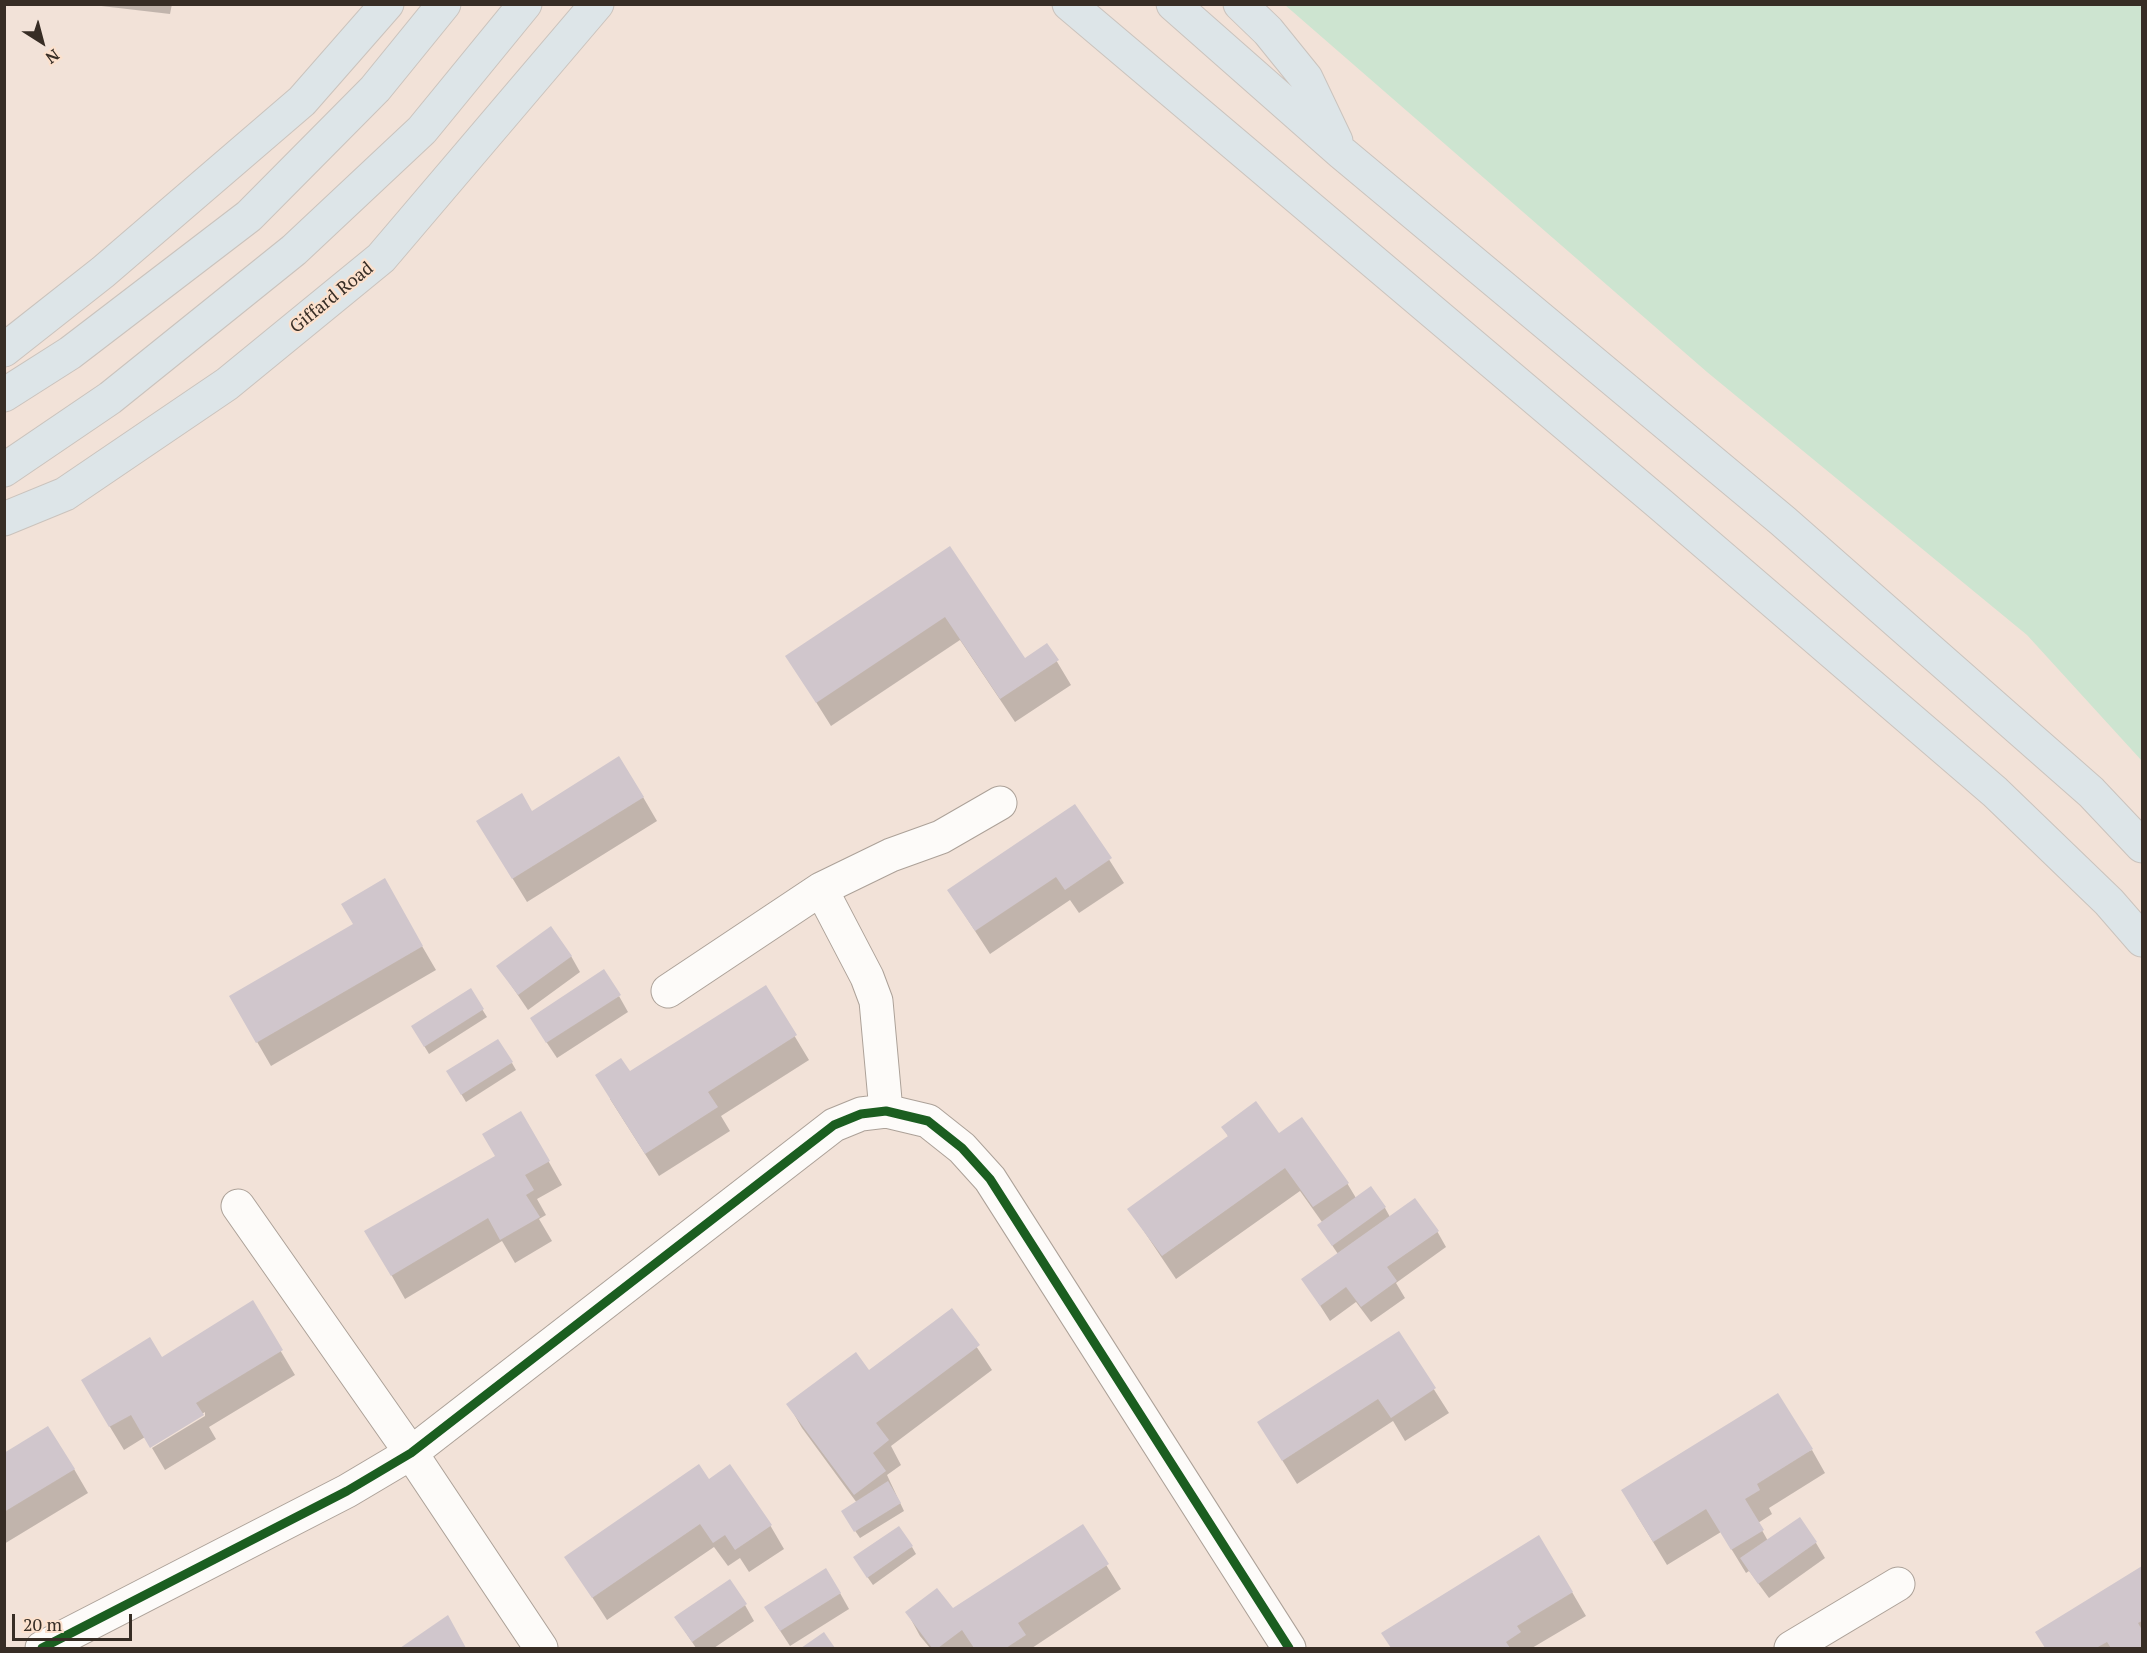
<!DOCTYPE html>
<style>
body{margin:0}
#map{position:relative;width:2147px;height:1653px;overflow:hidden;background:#f2e2d8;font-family:"PT Serif",serif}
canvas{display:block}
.frame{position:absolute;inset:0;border:6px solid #372d25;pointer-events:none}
.north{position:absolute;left:12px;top:12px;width:60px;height:60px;-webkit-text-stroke:4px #fce1cd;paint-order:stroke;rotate:144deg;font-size:16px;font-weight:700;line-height:24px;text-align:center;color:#372d25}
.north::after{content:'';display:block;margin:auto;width:21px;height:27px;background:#372d25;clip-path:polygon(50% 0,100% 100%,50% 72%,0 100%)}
.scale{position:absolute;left:12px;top:1614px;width:120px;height:27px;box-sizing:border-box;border:3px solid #372d25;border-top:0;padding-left:8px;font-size:18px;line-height:21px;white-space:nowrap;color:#372d25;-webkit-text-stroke:4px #fce1cd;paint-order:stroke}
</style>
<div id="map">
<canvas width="2147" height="1653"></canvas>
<div class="frame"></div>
<div class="north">N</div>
<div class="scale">20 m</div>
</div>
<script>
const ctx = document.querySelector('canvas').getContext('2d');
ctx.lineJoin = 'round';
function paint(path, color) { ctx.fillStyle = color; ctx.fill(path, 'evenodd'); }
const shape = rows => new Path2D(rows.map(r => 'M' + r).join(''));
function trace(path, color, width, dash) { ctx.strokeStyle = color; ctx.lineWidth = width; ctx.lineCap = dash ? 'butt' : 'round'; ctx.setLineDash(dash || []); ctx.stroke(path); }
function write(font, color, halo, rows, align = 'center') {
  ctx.font = font + ' "PT Serif",serif'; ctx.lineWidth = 4.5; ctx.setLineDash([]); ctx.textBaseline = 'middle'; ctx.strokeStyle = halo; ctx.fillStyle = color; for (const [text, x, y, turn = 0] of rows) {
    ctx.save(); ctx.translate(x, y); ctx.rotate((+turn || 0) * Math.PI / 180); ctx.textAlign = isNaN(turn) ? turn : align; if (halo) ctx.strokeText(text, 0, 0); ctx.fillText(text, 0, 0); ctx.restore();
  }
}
const green = shape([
 [1285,5,2142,5,2142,761,2027,635,1707,372]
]);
const shadow = shape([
 [84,4,172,4,170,14],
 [950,548,1025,660,1047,645,1071,685,1015,722,960,640,831,726,787,656],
 [643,797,657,821,527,902,492,845,531,813],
 [1075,806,1124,883,1079,913,1070,900,990,954,949,891],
 [384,881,436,970,271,1066,231,997,355,925],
 [571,956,580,972,528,1010,498,966],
 [765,987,809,1060,721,1116,730,1131,659,1176,610,1099],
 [470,990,487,1017,429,1054,417,1034],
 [619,996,628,1012,557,1058,541,1034],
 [512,1063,516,1070,466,1102,448,1072],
 [521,1113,562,1185,537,1199,546,1215,539,1219,552,1241,515,1263,502,1241,405,1299,367,1232,497,1156],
 [1223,1127,1278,1135,1347,1183,1356,1198,1385,1208,1390,1217,1437,1231,1446,1247,1396,1283,1405,1298,1371,1322,1356,1302,1330,1321,1303,1279,1338,1254,1323,1232,1322,1222,1300,1191,1176,1279,1129,1209,1229,1138],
 [252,1303,295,1375,209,1427,216,1439,165,1470,152,1448,205,1416,205,1412,151,1446,145,1437,124,1450,96,1404,161,1359],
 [952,1310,992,1370,891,1446,901,1465,887,1475,904,1511,860,1538,847,1519,857,1503,802,1428,788,1404,869,1372],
 [1398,1333,1449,1413,1405,1441,1393,1421,1297,1484,1259,1423],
 [1812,1450,1825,1473,1769,1508,1772,1514,1758,1523,1768,1541,1816,1543,1825,1558,1769,1598,1749,1571,1746,1573,1721,1532,1667,1565,1636,1514],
 [4,1455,74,1469,88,1493,4,1544],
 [709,1481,770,1525,784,1549,749,1572,740,1558,728,1566,714,1547,607,1620,566,1557],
 [1082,1526,1121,1589,1032,1648,930,1648,920,1636,907,1612,952,1610],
 [912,1547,916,1554,873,1585,859,1565],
 [2142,1567,2142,1648,2046,1648,2037,1632],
 [1572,1592,1586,1616,1532,1648,1392,1648,1383,1633],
 [840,1593,849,1609,790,1646,775,1623],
 [745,1605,754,1621,714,1648,696,1648,676,1618],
 [447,1618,465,1648,403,1648]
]);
const building = shape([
 [950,546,1025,658,1047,643,1059,660,1000,699,945,617,816,703,785,656],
 [619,756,644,797,512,879,476,821,522,793,532,811],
 [1075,804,1112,858,1065,890,1056,877,975,931,947,890],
 [385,878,423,946,256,1043,229,996,353,924,341,904],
 [551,926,572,956,518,995,496,966],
 [604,969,621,995,546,1043,530,1018],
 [766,985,797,1035,708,1092,718,1107,645,1154,595,1075,621,1058,630,1071],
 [471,988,484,1009,424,1047,411,1026],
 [498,1039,513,1062,461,1095,446,1071],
 [1256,1101,1279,1133,1302,1117,1349,1183,1313,1207,1285,1168,1162,1256,1127,1209,1228,1136,1221,1127],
 [521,1111,550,1161,525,1175,534,1190,526,1195,540,1217,500,1240,488,1218,391,1276,364,1231,495,1156,482,1134],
 [1371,1186,1386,1207,1332,1246,1317,1225],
 [1415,1198,1439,1231,1387,1267,1397,1281,1361,1307,1346,1287,1320,1306,1301,1279],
 [253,1300,283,1350,196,1403,204,1415,150,1448,131,1415,109,1427,81,1380,150,1337,162,1357],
 [952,1308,980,1345,876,1423,889,1440,873,1453,886,1471,854,1495,786,1404,856,1352,869,1370],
 [1399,1331,1436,1388,1391,1418,1378,1399,1282,1461,1257,1422],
 [1778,1393,1813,1449,1757,1484,1760,1490,1745,1499,1764,1530,1731,1550,1706,1509,1653,1542,1621,1490],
 [48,1426,75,1469,4,1512,4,1453],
 [699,1464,709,1479,730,1464,772,1525,735,1550,725,1535,713,1543,700,1524,592,1598,564,1557],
 [888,1481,901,1503,854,1532,841,1511],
 [1800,1517,1817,1542,1758,1584,1740,1558],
 [1083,1524,1109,1564,1018,1623,1026,1635,1006,1648,974,1648,962,1630,938,1648,932,1648,905,1612,937,1588,953,1608],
 [899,1526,913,1546,867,1578,853,1557],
 [1539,1535,1573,1592,1517,1626,1521,1632,1506,1642,1510,1648,1391,1648,1381,1633],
 [2142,1566,2142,1621,2138,1623,2142,1630,2142,1648,2111,1648,2107,1642,2096,1648,2045,1648,2035,1632],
 [826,1568,841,1593,780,1631,764,1607],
 [730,1579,747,1604,692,1642,674,1617],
 [448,1615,466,1648,400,1648],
 [824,1632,835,1648,801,1648]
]);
const minor = shape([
 [821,889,891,855,941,837,1000,803],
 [668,991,821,889,867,977,876,1001,886,1111],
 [238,1206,411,1453,541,1648],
 [42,1648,347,1491,411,1453,834,1125,861,1114,886,1111,928,1121,962,1148,990,1179,1289,1648],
 [1791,1648,1898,1584]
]);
const major = shape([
 [1069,4,1660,504,1995,792,2109,902,2142,940],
 [1173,4,1342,153,1783,521,2091,792,2142,846],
 [1240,4,1268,31,1306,78,1336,141],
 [4,350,103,272,302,101,387,4],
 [4,395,70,353,249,216,375,89,444,4],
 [4,470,110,398,294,250,422,130,525,4],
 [4,519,65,494,227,384,381,258,597,4]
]);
const cycleway = shape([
 [42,1648,347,1491,411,1453,834,1125,861,1114,886,1111,928,1121,962,1148,990,1179,1289,1648]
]);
const streetNames = [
 ["Giffard Road",332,298,-39]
];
paint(green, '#cde4d0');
paint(shadow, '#0003');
paint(building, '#d0c6cc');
trace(minor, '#aca198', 35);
trace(major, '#cac3bd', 35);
trace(minor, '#fdfbf9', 33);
trace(major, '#dde5e8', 33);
trace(cycleway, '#1b5e20', 9);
write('18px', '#372d25', '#fce1cd', streetNames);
</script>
